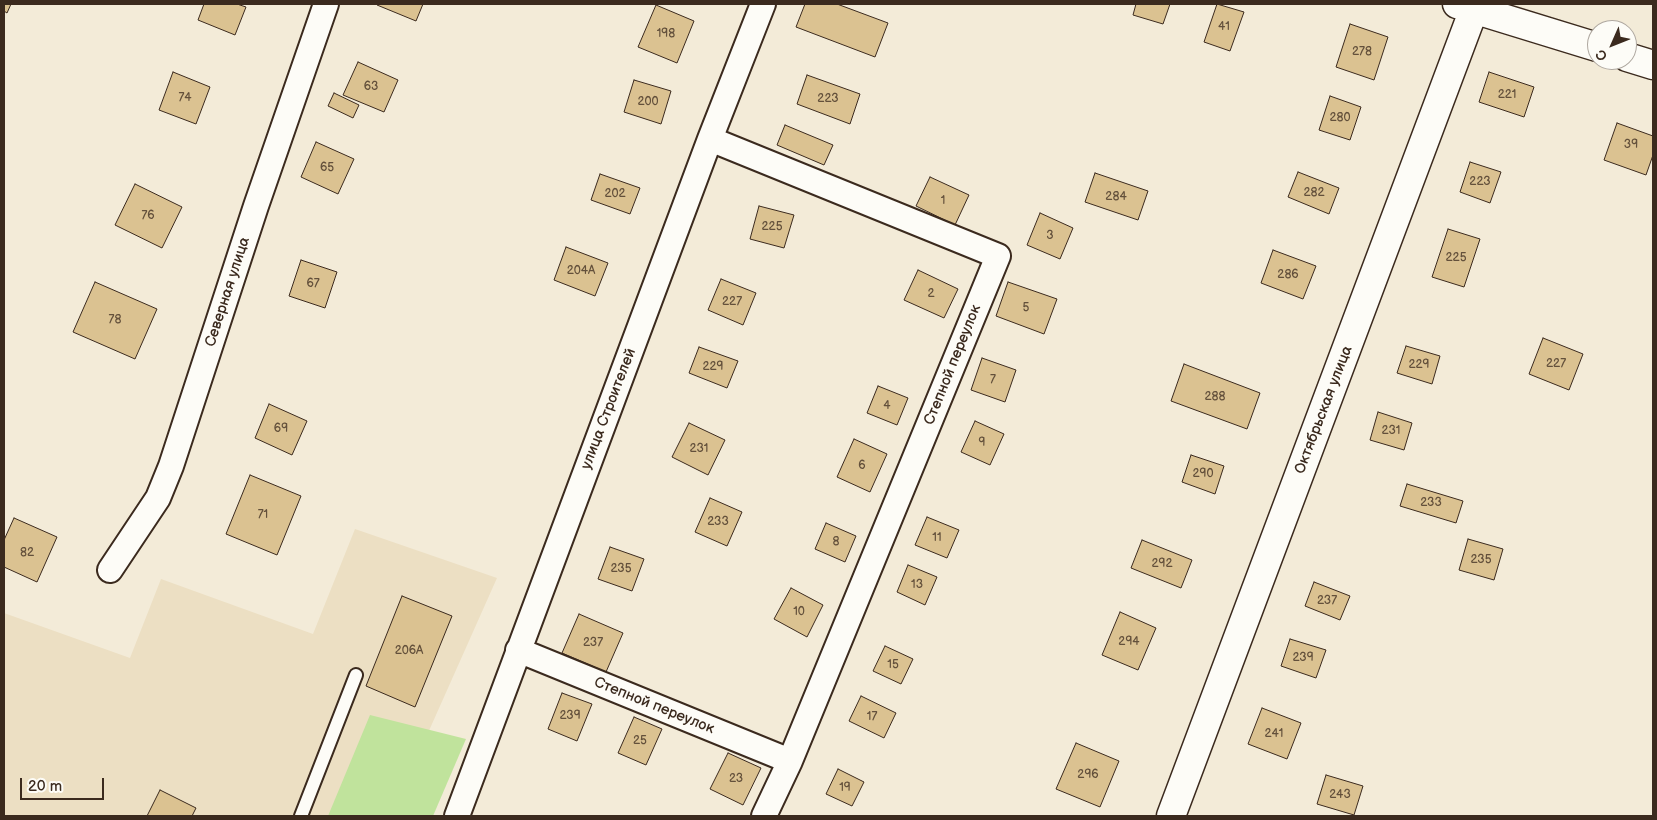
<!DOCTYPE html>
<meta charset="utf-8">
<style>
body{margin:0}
#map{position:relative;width:1657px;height:820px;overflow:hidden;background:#f3ebd8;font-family:"Balsamiq Sans",sans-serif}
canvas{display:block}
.frame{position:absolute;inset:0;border:5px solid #3b2a1e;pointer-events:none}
.north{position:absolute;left:1587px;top:20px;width:50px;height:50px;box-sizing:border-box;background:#fdfcf7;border:1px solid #afa8a0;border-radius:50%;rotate:226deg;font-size:14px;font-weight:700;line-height:20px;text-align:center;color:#3b2a1e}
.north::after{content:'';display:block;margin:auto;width:18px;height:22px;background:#3b2a1e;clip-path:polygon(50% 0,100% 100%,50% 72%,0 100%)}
.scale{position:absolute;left:20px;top:778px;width:84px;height:22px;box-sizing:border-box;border:2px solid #3b2a1e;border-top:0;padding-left:6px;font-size:15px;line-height:18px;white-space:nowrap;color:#3b2a1e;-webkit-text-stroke:4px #fdfcf7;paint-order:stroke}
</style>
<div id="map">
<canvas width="1657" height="820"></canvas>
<div class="frame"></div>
<div class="north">С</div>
<div class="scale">20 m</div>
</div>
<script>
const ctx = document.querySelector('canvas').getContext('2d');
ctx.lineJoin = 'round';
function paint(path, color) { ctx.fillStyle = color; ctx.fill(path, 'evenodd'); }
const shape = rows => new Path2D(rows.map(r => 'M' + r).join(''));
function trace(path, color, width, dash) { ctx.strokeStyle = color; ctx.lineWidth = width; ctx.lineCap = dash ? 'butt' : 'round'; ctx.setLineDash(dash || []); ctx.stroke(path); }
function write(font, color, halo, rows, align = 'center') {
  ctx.font = font + ' "Balsamiq Sans",sans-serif'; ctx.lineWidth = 4.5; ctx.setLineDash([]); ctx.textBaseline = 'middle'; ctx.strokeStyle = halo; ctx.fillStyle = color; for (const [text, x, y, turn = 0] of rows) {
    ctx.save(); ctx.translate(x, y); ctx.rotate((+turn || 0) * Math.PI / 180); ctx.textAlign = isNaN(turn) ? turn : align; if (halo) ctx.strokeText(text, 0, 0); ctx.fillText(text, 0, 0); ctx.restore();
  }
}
const built = shape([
 [355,529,497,578,391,816,4,816,4,613,130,658,161,579,313,634]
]);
const green = shape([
 [370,715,466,739,433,816,328,816]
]);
const building = shape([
 [4,4,11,4,7,13,4,11,4,4],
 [204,4,237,4,246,7,235,35,198,20,204,4],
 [378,4,423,4,416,21,377,5,378,4],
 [805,4,837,4,888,23,875,57,796,27,805,4],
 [1136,4,1170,4,1163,24,1133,15,1136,4],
 [1217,4,1244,12,1230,51,1204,42,1217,4],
 [656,5,694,21,677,63,638,47,656,5],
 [1350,24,1388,37,1374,80,1336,67,1350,24],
 [358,62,398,80,384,112,343,95,358,62],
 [173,72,210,87,196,124,159,110,173,72],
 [1489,72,1534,87,1524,117,1479,102,1489,72],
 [807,75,860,94,850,124,797,104,807,75],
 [634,80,671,91,661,124,624,112,634,80],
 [334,93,359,105,353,118,328,106,334,93],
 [1330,96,1361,107,1350,140,1319,130,1330,96],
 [1617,123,1653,136,1653,155,1646,175,1604,160,1617,123],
 [785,125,833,145,824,165,777,145,785,125],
 [316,142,354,159,338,194,301,177,316,142],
 [1470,162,1501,172,1490,203,1460,192,1470,162],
 [1298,172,1339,188,1329,214,1288,197,1298,172],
 [1095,173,1148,191,1138,220,1085,202,1095,173],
 [600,174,640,188,630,214,591,200,600,174],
 [930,177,969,195,955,225,916,206,930,177],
 [135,184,182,207,162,248,115,225,135,184],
 [759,206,794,215,784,248,750,239,759,206],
 [1040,213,1073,228,1060,259,1027,245,1040,213],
 [1448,229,1480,239,1464,287,1432,277,1448,229],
 [566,247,608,263,595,296,554,280,566,247],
 [1273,250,1316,266,1303,299,1261,283,1273,250],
 [301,260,337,272,325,308,289,296,301,260],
 [918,270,958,289,944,318,904,300,918,270],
 [721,279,756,293,743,325,708,310,721,279],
 [95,282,157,309,135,359,73,332,95,282],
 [1008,282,1057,299,1044,334,996,316,1008,282],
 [1543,338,1583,354,1569,390,1529,374,1543,338],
 [1406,346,1440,356,1432,384,1397,373,1406,346],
 [699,347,738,361,727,388,689,373,699,347],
 [982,358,1016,370,1005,402,971,390,982,358],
 [1184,364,1260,393,1247,429,1171,401,1184,364],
 [878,386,908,398,897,425,867,413,878,386],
 [269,404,307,421,292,455,255,438,269,404],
 [1378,412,1412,423,1404,450,1370,440,1378,412],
 [975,421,1004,434,990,465,961,452,975,421],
 [689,423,725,440,708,475,672,457,689,423],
 [854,439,887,454,870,492,837,477,854,439],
 [1191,455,1224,466,1215,494,1182,482,1191,455],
 [250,475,301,496,277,555,226,534,250,475],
 [1407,484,1463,501,1456,523,1400,506,1407,484],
 [710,498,742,512,727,546,695,532,710,498],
 [927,517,959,530,947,558,915,545,927,517],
 [14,518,57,537,37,582,4,567,4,540,14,518],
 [826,523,856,536,845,562,815,549,826,523],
 [1468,539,1503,549,1494,580,1459,570,1468,539],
 [1142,540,1192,560,1181,588,1131,568,1142,540],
 [610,547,644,559,632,591,598,579,610,547],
 [908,565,937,577,925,605,897,592,908,565],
 [1314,582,1350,596,1340,620,1305,606,1314,582],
 [791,588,823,605,807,637,774,619,791,588],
 [402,596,452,616,415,707,366,686,402,596],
 [1120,612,1156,628,1138,670,1102,655,1120,612],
 [579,614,623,633,606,672,562,653,579,614],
 [1290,639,1326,650,1316,678,1281,666,1290,639],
 [885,646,913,659,901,684,873,671,885,646],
 [562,693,592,704,577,741,548,729,562,693],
 [861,696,896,713,884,738,849,721,861,696],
 [1262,708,1301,723,1287,759,1248,744,1262,708],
 [634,717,662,729,646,765,618,753,634,717],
 [1076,743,1119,761,1100,807,1056,789,1076,743],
 [728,753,761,768,743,805,710,789,728,753],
 [838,769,864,782,852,806,826,794,838,769],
 [1326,775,1363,786,1354,815,1317,804,1326,775],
 [160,790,196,808,192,816,147,816,160,790]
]);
const lane = shape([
 [301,816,356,675]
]);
const street = shape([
 [710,139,998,256,790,761,764,816],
 [110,570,158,498,171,466,256,206,326,4],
 [518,650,790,761],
 [457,816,710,139,763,4]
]);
const secondary = shape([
 [1457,4,1597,47],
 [1627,57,1653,65],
 [1171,816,1474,9]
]);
const numberNames = [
 ["41",1224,27],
 ["198",666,34],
 ["278",1362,52],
 ["63",371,87],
 ["221",1507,95],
 ["74",185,98],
 ["223",828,99],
 ["200",648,102],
 ["280",1340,118],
 ["39",1631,145],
 ["65",327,168],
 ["223",1480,182],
 ["282",1314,193],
 ["202",615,194],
 ["284",1116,197],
 ["1",943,201],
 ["76",148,216],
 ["225",772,227],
 ["3",1050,236],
 ["225",1456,258],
 ["204А",581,271],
 ["286",1288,275],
 ["67",313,284],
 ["2",931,294],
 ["227",732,302],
 ["5",1026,308],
 ["78",115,320],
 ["227",1556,364],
 ["229",1419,365],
 ["229",713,367],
 ["7",993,380],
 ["288",1215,397],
 ["4",887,406],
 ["69",281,429],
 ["231",1391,431],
 ["9",982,443],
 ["231",699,449],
 ["6",862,466],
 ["290",1203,474],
 ["233",1431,503],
 ["71",263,515],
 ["233",718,522],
 ["11",937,538],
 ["8",836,542],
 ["82",27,553],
 ["235",1481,560],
 ["292",1162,564],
 ["235",621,569],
 ["13",917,585],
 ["237",1327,601],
 ["10",799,612],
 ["294",1129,642],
 ["237",593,643],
 ["206А",409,651],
 ["239",1303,658],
 ["15",893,665],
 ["239",570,716],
 ["17",872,717],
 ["241",1274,734],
 ["25",640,741],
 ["296",1088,775],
 ["23",736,779],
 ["19",845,788],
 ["243",1340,795]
];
const streetNames = [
 ["Северная улица",228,292,-72],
 ["Степной переулок",953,365,-68],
 ["улица Строителей",609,409,-69],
 ["Октябрьская улица",1324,410,-69],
 ["Степной переулок",654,706,22]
];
paint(built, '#ecdfc3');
paint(green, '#c0e39c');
paint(building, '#dbc291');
trace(building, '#3b2a1e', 1);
trace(lane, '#3b2a1e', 16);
trace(street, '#3b2a1e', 28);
trace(secondary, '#3b2a1e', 31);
trace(lane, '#fdfcf7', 12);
trace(street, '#fdfcf7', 24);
trace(secondary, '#fdfcf7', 28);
write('12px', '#63503b', null, numberNames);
write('15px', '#3b2a1e', '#fdfcf7', streetNames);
</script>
